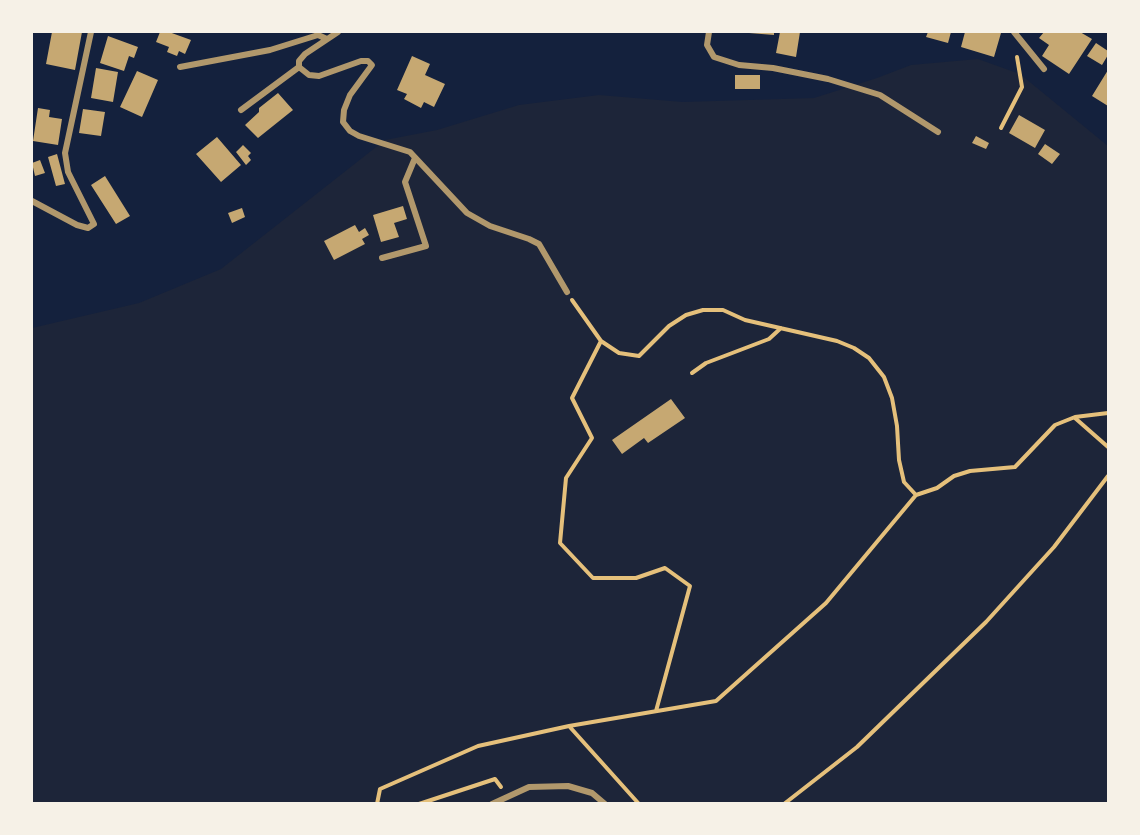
<!DOCTYPE html>
<style>
body{margin:0}
#map{position:relative;width:1140px;height:835px;overflow:hidden;background:#14213d;font-family:Overpass,sans-serif}
canvas{display:block}
.frame{position:absolute;inset:0;border:33px solid #f6f1e7;pointer-events:none}
</style>
<div id="map">
<canvas width="1140" height="835"></canvas>
<div class="frame"></div>
</div>
<script>
const ctx = document.querySelector('canvas').getContext('2d');
ctx.lineJoin = 'round';
function paint(path, color) { ctx.fillStyle = color; ctx.fill(path, 'evenodd'); }
const shape = rows => new Path2D(rows.map(r => 'M' + r).join(''));
function trace(path, color, width, dash) { ctx.strokeStyle = color; ctx.lineWidth = width; ctx.lineCap = dash ? 'butt' : 'round'; ctx.setLineDash(dash || []); ctx.stroke(path); }
const green = shape([
 [978,59,1020,74,1108,146,1108,803,32,804,32,328,139,303,221,269,385,140,437,130,519,105,599,95,683,102,814,98,877,78,911,65]
]);
const building = shape([
 [52,32,82,32,75,70,46,64],
 [160,32,169,32,191,40,185,54,179,51,177,56,167,52,169,47,156,42],
 [749,32,774,32,774,35,749,33],
 [780,32,800,32,796,57,776,53],
 [928,32,951,32,948,43,926,37],
 [965,32,1001,33,994,57,961,47],
 [1044,32,1080,32,1092,39,1069,74,1042,56,1049,45,1039,38],
 [108,36,138,47,134,58,129,56,124,71,100,63],
 [1096,43,1108,51,1108,55,1102,65,1087,56],
 [412,56,430,64,425,75,445,84,434,107,424,102,421,108,404,99,407,94,397,90],
 [96,68,118,72,113,102,91,98],
 [1108,70,1108,106,1092,96],
 [137,71,158,80,142,117,120,107],
 [735,75,760,75,760,89,735,89],
 [278,93,293,110,258,138,245,125,259,112,259,108],
 [38,108,50,110,49,117,62,119,58,145,33,141],
 [83,109,105,112,101,136,79,133],
 [1019,115,1045,130,1035,148,1009,133],
 [976,136,989,143,986,149,972,143],
 [217,137,241,165,221,182,196,154],
 [1045,144,1060,154,1052,164,1038,154],
 [243,145,251,153,248,156,251,160,246,165,236,152],
 [57,154,65,184,56,186,48,157],
 [40,160,45,173,35,176,32,163],
 [105,176,130,216,116,224,91,185],
 [403,206,407,219,394,223,399,237,381,242,373,215],
 [242,208,245,217,232,223,228,213],
 [355,225,359,232,365,228,369,235,362,239,365,244,334,260,324,241],
 [671,399,685,418,648,443,644,438,622,454,612,440]
]);
const path = shape([
 [1001,128,1022,87,1017,57],
 [572,300,601,341,619,353,639,356,669,326,686,315,703,310,723,310,745,320,837,341,854,348,869,358,884,377,892,398,897,426,899,460,904,482,916,495,826,603,716,701,569,726,639,804],
 [601,341,572,398,592,438,566,478,560,543,593,578,636,578,665,568,690,586,656,711],
 [692,373,706,363,769,339,781,328],
 [1075,418,1108,447],
 [916,495,937,488,954,476,970,471,1015,467,1055,425,1075,417,1108,413],
 [377,804,380,789,478,746,569,726],
 [419,804,495,779,501,787],
 [784,804,857,747,986,622,1054,547,1108,476]
]);
const minor = shape([
 [338,32,305,54,299,61,299,67,309,75,319,76,361,61,368,61,372,65,350,95,344,110,343,122,350,131,359,136,410,152,467,213,490,226,529,239,539,244,567,292],
 [709,32,707,45,714,57,739,65,773,68,828,79,880,95,938,132],
 [1014,32,1044,69],
 [180,67,270,50,318,35,327,39],
 [241,110,299,67],
 [32,201,77,225,88,228,94,224,68,172,65,153,91,32],
 [382,258,426,246,405,182,415,158],
 [492,804,529,787,568,786,592,793,605,804]
]);
paint(green, '#1d2539');
paint(building, '#c6a872');
trace(path, '#e5c07b', 4);
trace(minor, '#b1986c', 6);
</script>
